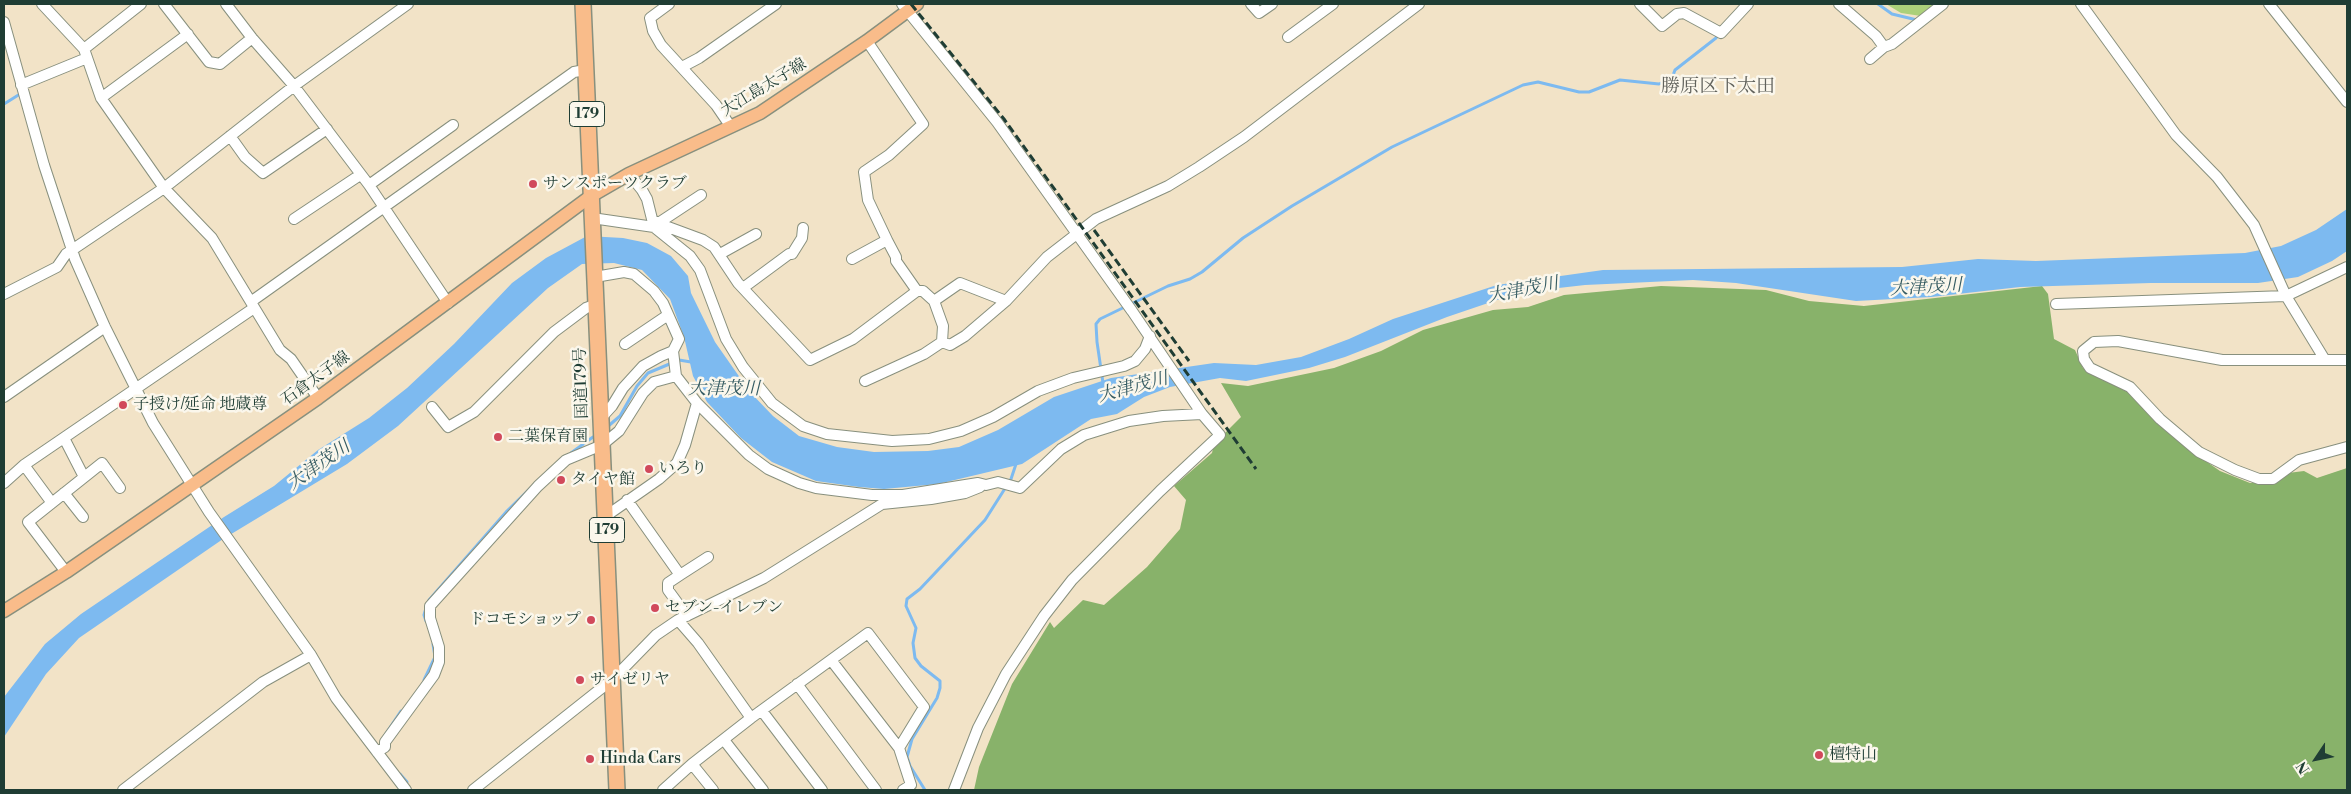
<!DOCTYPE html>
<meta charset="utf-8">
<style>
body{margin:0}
#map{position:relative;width:2351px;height:794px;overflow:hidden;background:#f2e3c7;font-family:"Libre Bodoni",serif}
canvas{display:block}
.frame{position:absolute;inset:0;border:5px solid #1f3d34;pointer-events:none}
.north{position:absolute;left:2291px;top:734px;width:50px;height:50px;-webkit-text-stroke:4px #fbf7ec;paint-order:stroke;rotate:236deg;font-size:14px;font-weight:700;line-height:20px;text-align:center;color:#1f3d34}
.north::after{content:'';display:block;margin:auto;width:18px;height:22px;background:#1f3d34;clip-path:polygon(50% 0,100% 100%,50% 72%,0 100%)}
</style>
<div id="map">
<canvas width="2351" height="794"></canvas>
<div class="frame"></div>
<div class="north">N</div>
</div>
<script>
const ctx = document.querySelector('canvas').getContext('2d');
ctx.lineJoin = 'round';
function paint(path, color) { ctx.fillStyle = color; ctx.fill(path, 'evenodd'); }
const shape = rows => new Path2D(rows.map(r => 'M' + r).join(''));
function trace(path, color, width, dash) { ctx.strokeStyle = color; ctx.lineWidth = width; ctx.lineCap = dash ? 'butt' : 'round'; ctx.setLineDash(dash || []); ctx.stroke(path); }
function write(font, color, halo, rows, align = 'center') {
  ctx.font = font + ' "Libre Bodoni","Noto Serif JP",serif'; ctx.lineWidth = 5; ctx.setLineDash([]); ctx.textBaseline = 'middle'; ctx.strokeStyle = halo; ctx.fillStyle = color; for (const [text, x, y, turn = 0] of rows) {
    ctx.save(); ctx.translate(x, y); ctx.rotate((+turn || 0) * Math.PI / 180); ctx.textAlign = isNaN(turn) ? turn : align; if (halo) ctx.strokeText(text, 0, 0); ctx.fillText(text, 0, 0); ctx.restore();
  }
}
const green = shape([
 [1886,4,1937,4,1921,16,1901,13]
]);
const forest = shape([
 [1661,286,1766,290,1809,301,1864,306,2042,286,2048,294,2054,339,2075,350,2083,368,2125,388,2184,446,2220,471,2250,483,2268,481,2272,475,2304,471,2317,478,2347,468,2347,790,974,790,979,767,1012,684,1050,622,1054,628,1083,600,1104,605,1147,567,1180,529,1186,500,1174,486,1212,453,1214,444,1241,417,1221,383,1248,386,1334,368,1381,351,1423,330,1493,310,1528,307,1564,295]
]);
const water = shape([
 [2347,209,2347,251,2332,261,2298,277,2258,283,2151,283,2020,287,1931,297,1856,301,1736,283,1693,280,1585,285,1541,290,1497,300,1447,317,1345,357,1309,368,1246,381,1220,378,1170,387,1144,397,1117,414,1091,419,1022,464,938,484,884,489,859,487,816,481,772,462,741,438,707,402,693,376,684,337,670,299,642,270,614,263,582,264,548,288,398,426,347,464,223,539,79,638,46,674,4,737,4,697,45,644,81,614,224,517,274,486,318,450,369,418,407,388,454,344,512,283,546,258,587,236,623,238,647,243,671,256,688,276,691,293,715,342,750,392,773,416,799,436,837,447,874,452,928,451,959,447,998,430,1054,397,1111,378,1214,363,1256,365,1301,357,1349,339,1393,319,1497,285,1603,270,1902,267,1978,259,2036,261,2245,253,2281,246,2316,230]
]);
const stream = shape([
 [1878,4,1892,14,1917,20],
 [4,104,20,94,19,91],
 [1103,383,1097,342,1096,324,1100,319,1168,286,1190,279,1202,272,1243,238,1292,206,1392,147,1523,85,1538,82,1579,92,1589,92,1620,80,1659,84,1672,78,1675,70,1716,38,1718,34],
 [606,428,620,416,637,386,648,373,679,360,691,362],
 [571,453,593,437],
 [429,600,507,511,550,469],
 [426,621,424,615,426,608],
 [424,680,435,657,433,644],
 [385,735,401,711],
 [400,774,407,782],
 [925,790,910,766,907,757,912,739,937,698,940,688,940,681,921,666,915,658,913,643,916,628,906,606,907,599,920,589,985,520,1011,479,1016,464]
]);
const minor = shape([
 [42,4,84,49,101,98,164,188,212,238,280,350,291,359,318,398],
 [164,4,209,62,220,64,252,38],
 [226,4,252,38,294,86,369,185,448,303],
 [669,4,650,18,653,31,661,45,716,105,731,127],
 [902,4,997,122,1132,311,1202,414,1220,435,1160,491,1072,580,1044,616,1006,674,978,728,954,790],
 [1251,4,1259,13,1272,4],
 [1640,4,1662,26,1677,14,1684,13,1721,33,1748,4],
 [1839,4,1876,36,1884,47,1892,44,1943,4],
 [2081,4,2176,135,2217,177,2254,225,2286,296,2325,360],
 [2269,4,2347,102],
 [4,22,44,165,75,259,105,327,153,423,209,512,311,655,336,698,406,790],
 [1288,37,1333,4],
 [84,49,141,4],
 [1870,59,1884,47],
 [682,67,699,58,776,4],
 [21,85,87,58],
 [101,98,188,34],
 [230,136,245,157,263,173,327,129],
 [629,174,642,190,647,199,652,219,657,223,703,240,714,247,738,283,810,360,853,339,917,291],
 [369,185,453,125],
 [592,218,654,227,690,256,700,270,726,339,743,367,772,403,803,426,827,434,892,441,929,439,961,431,993,417,1038,391,1073,378,1124,366,1135,361,1145,349,1150,336],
 [294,219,360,175],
 [654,226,701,195],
 [887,240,896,257,896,261,917,291,923,291,934,301,943,326,942,342],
 [720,254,756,234],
 [852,259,887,240,868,200,864,172,889,155,923,124,867,41],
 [595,277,624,272,634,274,654,291,663,303,679,339,673,351,661,356,643,366,623,388,612,406,601,418],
 [743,288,789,254,792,254,802,238,803,228],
 [4,294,57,267,66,254,164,188,294,86,408,4],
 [252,301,574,72,585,70],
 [934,301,960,283,1006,301],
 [2056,304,2286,296,2347,267],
 [625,344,668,315],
 [673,351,676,376,697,403,749,455,768,469,799,483,816,488,872,495,903,495,978,483,986,485,998,482,1020,488,1061,449,1084,435,1129,421,1163,416,1202,414],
 [2347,360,2222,360,2118,341,2094,342,2083,351,2084,359,2090,368,2130,387,2160,419,2199,452,2235,470,2259,479,2273,479,2299,460,2347,447],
 [865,381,924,354,942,342,950,345,965,336,1006,301,1047,257,1096,219,1168,186,1199,167,1244,137,1419,4],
 [4,397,105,327],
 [432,407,448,427,474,412,554,332,586,308,597,304],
 [64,438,84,477],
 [24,465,52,503],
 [4,483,24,465,254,308],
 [64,493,83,517],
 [627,500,680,575,668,583,668,590,687,616],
 [606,516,659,479,677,463,685,445,697,403],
 [66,572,28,522,102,463,120,488],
 [680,575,708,557],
 [678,620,698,643,751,718],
 [831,660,899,748],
 [797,684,876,790],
 [762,711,822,790],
 [724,740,763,790],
 [377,752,385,747,385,742,434,675,439,662,439,647,430,618,430,606,538,486,566,460,602,445,619,431,643,393,654,382,676,376],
 [692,764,713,790],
 [123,790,263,682,311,655],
 [473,790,613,679,656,635,678,620,764,578,882,504,931,499,965,493,980,487],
 [663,790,692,764,751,718,868,633,924,707,899,748,911,785,903,790]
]);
const major = shape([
 [4,611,66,572,318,398,591,196,629,174,760,113,867,41,917,4]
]);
const highway = shape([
 [583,4,617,790]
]);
const rail = shape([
 [911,4,1004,119,1256,469],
 [1094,230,1189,361]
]);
const markers = [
 [533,184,5,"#d1495b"],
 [123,405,5,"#d1495b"],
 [498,437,5,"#d1495b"],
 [649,469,5,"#d1495b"],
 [561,480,5,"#d1495b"],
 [655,608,5,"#d1495b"],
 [591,620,5,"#d1495b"],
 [580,680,5,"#d1495b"],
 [1819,755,5,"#d1495b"],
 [590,759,5,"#d1495b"]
];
const shields = [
 [587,114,35],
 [607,530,35]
];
const shieldNames = [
 ["179",587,114],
 ["179",607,530]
];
const streetNames = [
 ["大江島太子線",764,88,-31],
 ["石倉太子線",316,379,-36],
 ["国道179号",582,383,-92]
];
const poiNames = [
 ["サンスポーツクラブ",543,184],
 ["子授け/延命 地蔵尊",133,405],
 ["二葉保育園",508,437],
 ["いろり",659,469],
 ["タイヤ館",571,480],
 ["セブン-イレブン",665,608],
 ["ドコモショップ",581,620,"right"],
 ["サイゼリヤ",590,680],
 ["檀特山",1829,755],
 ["Hinda Cars",600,759]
];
const waterNames = [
 ["大津茂川",1926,288,-3],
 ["大津茂川",1523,291,-11],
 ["大津茂川",1133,388,-15],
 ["大津茂川",724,390],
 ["大津茂川",319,466,-35]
];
const quarterNames = [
 ["勝原区下太田",1718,87]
];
paint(green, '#abd07a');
paint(forest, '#88b26a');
paint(water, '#7dbaf0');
trace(stream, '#7dbaf0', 3);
trace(minor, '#88907e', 12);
trace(major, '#88907e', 15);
trace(highway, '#88907e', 18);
trace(minor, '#fff', 10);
trace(major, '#f9bc8a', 12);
trace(highway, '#f9bc8a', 15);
trace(rail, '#1f3d34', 3, [8, 4]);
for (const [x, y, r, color] of markers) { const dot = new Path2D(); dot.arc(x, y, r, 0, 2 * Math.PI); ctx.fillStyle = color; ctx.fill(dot); trace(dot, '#fbf7ec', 2); }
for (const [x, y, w] of shields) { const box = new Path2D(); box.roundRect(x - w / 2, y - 12.5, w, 25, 4); ctx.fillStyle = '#fbf7ec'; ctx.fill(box); trace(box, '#1f3d34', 1); }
write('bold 15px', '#1f3d34', null, shieldNames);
write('16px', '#1f3d34', '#fbf7ec', streetNames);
write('16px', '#1f3d34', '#fbf7ec', poiNames, 'left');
write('italic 18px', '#365c63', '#fbf7ec', waterNames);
write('19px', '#61625c', '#fbf7ec', quarterNames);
</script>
